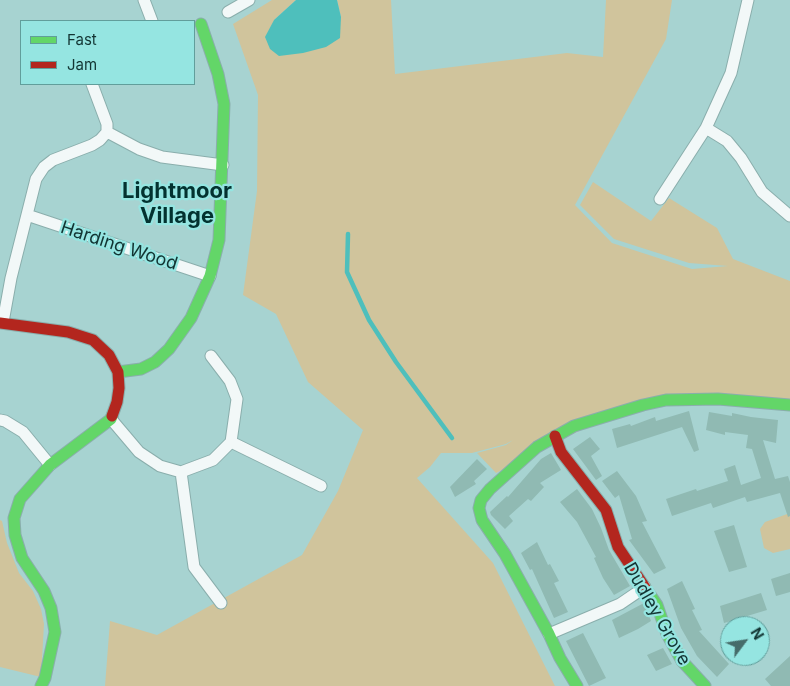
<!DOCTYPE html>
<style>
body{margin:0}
#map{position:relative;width:790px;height:686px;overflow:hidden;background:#a7d3d1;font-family:Inter,sans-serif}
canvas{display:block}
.legend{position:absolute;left:20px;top:20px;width:175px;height:65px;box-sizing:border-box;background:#95e5e1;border:1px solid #619e9b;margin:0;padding:6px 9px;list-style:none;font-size:15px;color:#123432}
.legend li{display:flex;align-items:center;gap:10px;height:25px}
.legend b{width:25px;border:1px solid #619e9b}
.north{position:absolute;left:720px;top:616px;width:50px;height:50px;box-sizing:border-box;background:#95e5e1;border:1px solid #619e9b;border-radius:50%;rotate:59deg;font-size:14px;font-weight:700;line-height:20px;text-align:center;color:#123432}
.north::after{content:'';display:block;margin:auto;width:18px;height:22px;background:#466c6a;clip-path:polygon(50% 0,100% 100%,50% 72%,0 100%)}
</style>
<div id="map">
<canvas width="790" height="686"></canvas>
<ul class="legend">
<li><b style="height:6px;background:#63d668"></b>Fast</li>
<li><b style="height:6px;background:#b3261e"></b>Jam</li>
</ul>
<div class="north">N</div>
</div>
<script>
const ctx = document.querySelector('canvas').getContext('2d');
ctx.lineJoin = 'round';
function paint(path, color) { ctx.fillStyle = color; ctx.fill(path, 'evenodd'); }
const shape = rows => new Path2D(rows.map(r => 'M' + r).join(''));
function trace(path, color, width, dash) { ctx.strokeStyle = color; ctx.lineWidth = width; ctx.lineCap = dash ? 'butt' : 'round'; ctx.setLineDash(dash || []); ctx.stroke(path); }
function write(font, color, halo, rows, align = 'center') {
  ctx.font = font + ' Inter,sans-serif'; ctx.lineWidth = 4.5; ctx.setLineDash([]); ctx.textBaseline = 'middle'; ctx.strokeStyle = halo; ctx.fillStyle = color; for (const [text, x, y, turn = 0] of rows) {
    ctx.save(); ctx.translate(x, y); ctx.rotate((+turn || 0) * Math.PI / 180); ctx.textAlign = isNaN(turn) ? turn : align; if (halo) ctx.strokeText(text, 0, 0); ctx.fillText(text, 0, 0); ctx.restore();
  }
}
const green = shape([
 [272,0,296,0,274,20,341,17,337,0,391,0,395,74,567,53,603,57,606,0,672,0,666,39,575,205,612,243,692,269,728,266,689,263,614,239,580,205,593,182,651,221,669,198,717,228,733,259,790,281,790,400,624,408,496,473,477,453,506,445,513,440,506,444,472,453,441,453,430,467,417,478,493,563,555,686,105,686,110,621,157,635,302,555,338,491,363,430,308,382,276,314,243,295,257,191,258,95,233,24],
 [790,513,790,549,773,553,764,548,760,529,765,522],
 [0,520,2,521,7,543,19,573,33,591,41,609,44,624,41,677,0,667]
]);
const water = shape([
 [296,0,337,0,341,17,340,38,326,47,303,53,279,56,270,49,265,37,274,20]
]);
const stream = shape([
 [348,234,347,272,369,320,396,362,452,438]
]);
const building = shape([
 [689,411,699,450,694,452,682,427,617,448,612,429,630,424,631,426,655,417,656,421],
 [709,412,732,416,732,413,751,417,778,420,776,443,763,440,775,479,788,476,790,482,790,516,788,517,780,493,747,502,745,497,713,508,711,503,672,516,666,499,696,489,697,491,728,481,724,469,735,465,741,485,761,478,752,449,746,448,748,435,725,432,725,435,706,430],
 [590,437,600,449,591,456,602,476,596,480,573,449],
 [551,453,561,470,540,483,544,487,531,501,528,499,509,516,513,521,505,529,491,515,490,512,507,496,508,497,541,459],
 [477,459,487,469,474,481,476,484,455,497,450,487],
 [617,471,636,496,647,521,642,522,666,568,654,574,629,540,632,539,619,495,615,498,602,481],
 [577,489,592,509,601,528,609,550,630,586,614,595,603,578,594,558,596,557,577,522,560,502],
 [734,525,747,567,729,572,714,531],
 [537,542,548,565,550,564,559,581,554,583,568,612,554,618,532,569,530,570,521,553],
 [790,573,790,592,776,596,771,579],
 [682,581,695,609,692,610,702,630,699,631,729,664,717,677,697,656,681,628,667,589],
 [761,593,767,610,724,623,720,606],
 [644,603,651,621,638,629,619,638,612,620],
 [583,633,606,678,589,686,566,641],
 [663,648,672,664,656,671,647,655],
 [790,656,790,686,771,686,765,679]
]);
const street = shape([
 [144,0,152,21],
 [228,12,249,0],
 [706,128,727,141,741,158,762,192,790,216],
 [107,132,139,149,162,157,223,165],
 [660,199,706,128,731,73,748,0],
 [27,215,210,276],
 [3,322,11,278,36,179,44,167,53,160,92,145,100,140,107,132,107,124,92,84],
 [111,419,139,452,160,466,181,472,213,460,231,442,237,399,230,381,211,356],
 [0,420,5,421,23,432,50,465],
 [231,442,321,486],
 [181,472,194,567,221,603],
 [549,634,620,604,645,587]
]);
const fast = shape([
 [118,372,141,369,155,362,169,349,191,318,210,276,219,240,224,104,218,74,201,24],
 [646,589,657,605,667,634,682,661,705,686],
 [41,686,45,678,55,632,51,608,44,591,22,558,15,535,14,518,20,499,50,465,111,419,112,416],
 [577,686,560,658,549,634,505,554,482,520,479,508,481,500,490,489,537,447,574,426,643,405,666,400,718,399,790,405]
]);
const jam = shape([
 [0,323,68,332,93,340,109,355,118,372,119,388,117,402,112,416],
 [555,436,561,452,606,510,618,547,646,589]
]);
const streetNames = [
 ["Harding Wood",119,246,18],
 ["Dudley Grove",657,614,60]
];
const districtNames = [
 ["Lightmoor",177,191],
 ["Village",177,216]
];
paint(green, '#d0c49c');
paint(water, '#4ebfbc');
trace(stream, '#4ebfbc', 4.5);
paint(building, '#90bab3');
trace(street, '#8aaeac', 13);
trace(fast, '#8aaeac', 13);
trace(jam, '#8aaeac', 13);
trace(street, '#f2f8f8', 11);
trace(fast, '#63d668', 11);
trace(jam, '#b3261e', 11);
write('18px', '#123432', '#95e5e1', streetNames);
write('bold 22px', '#033230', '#95e5e1', districtNames);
</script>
